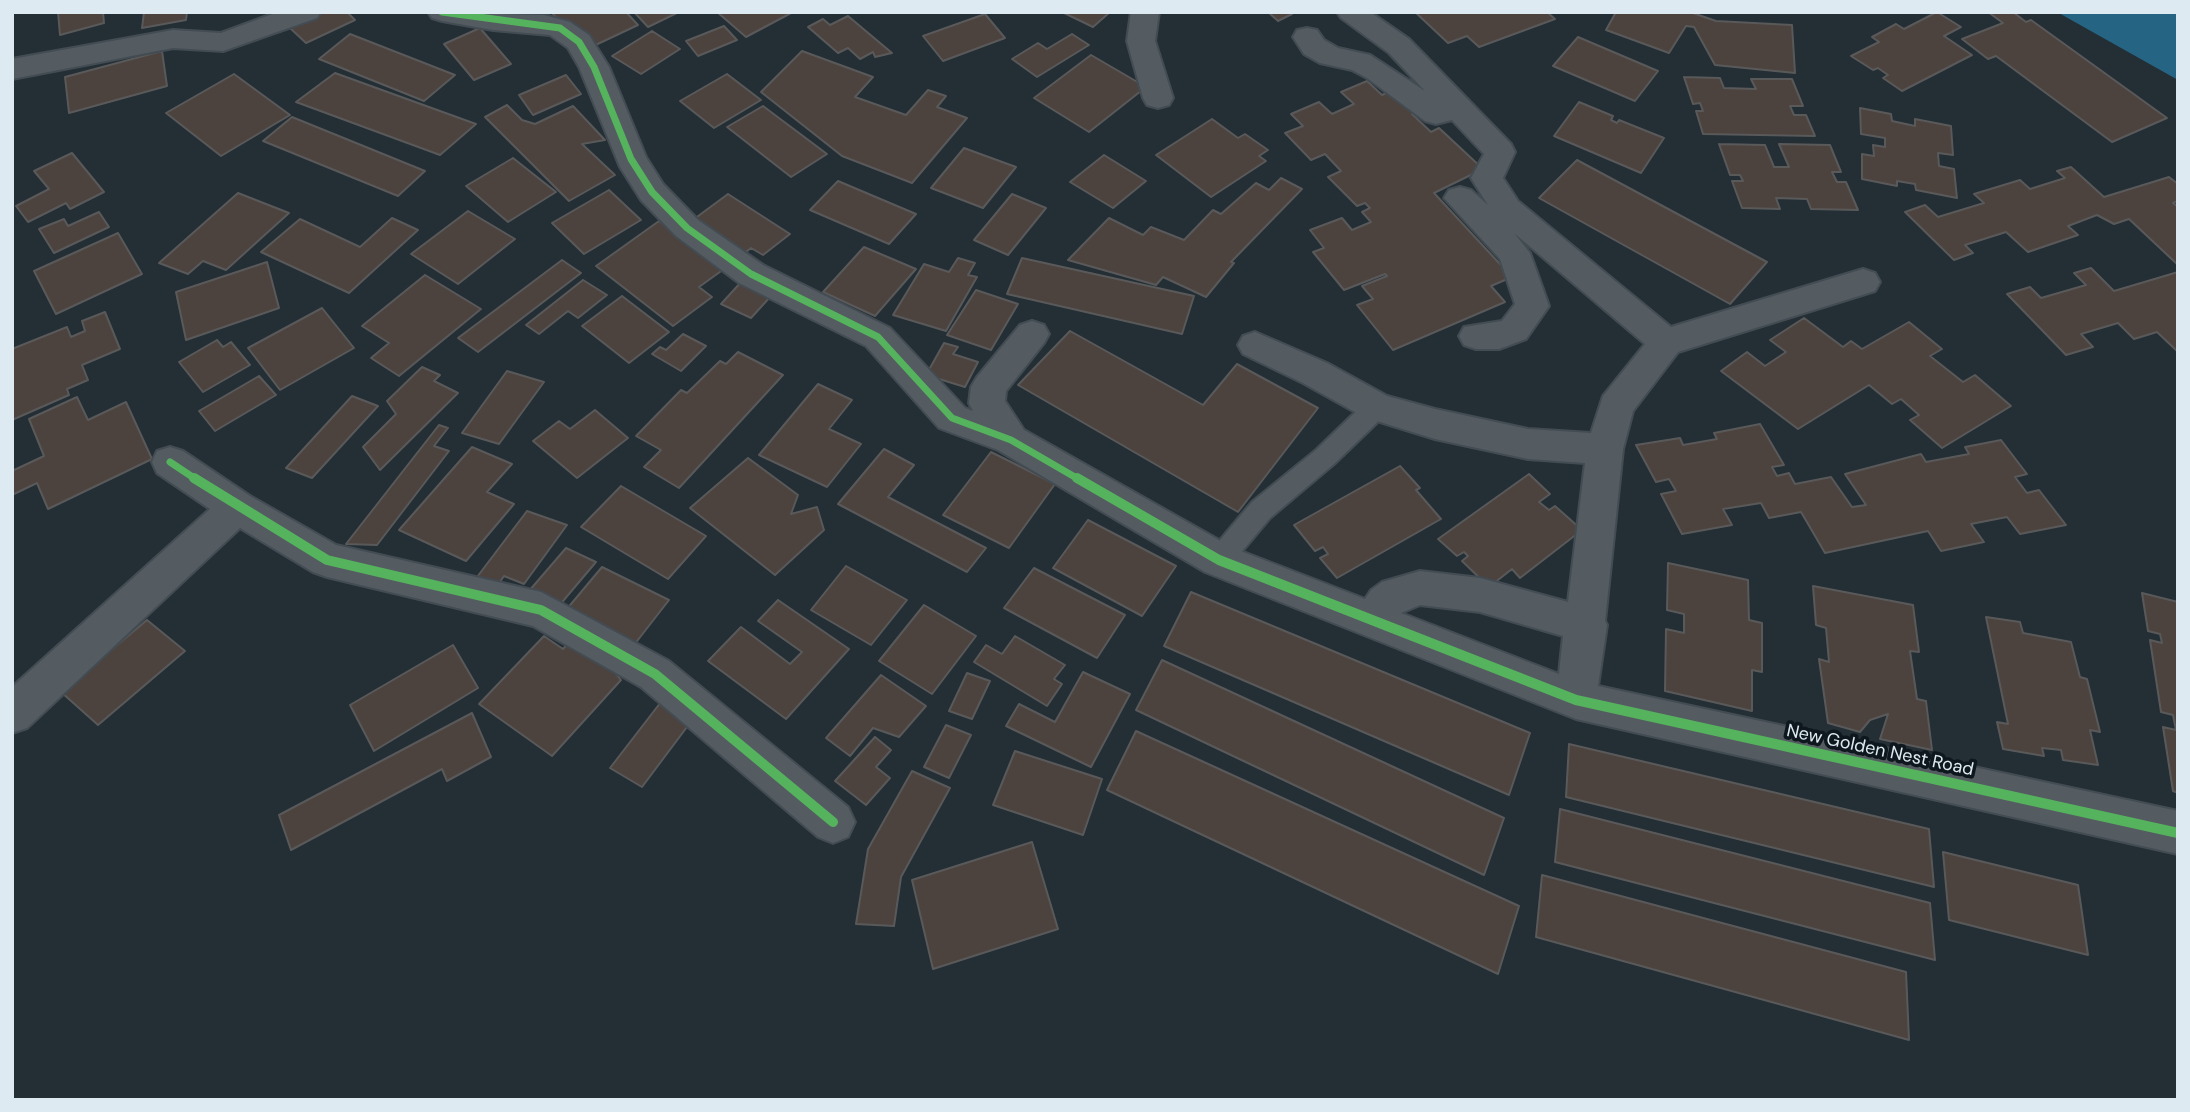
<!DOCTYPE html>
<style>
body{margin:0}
#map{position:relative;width:2190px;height:1112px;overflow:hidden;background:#232e35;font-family:"DM Sans",sans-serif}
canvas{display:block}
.frame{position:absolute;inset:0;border:14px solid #deeaf2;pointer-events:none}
</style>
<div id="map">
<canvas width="2190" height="1112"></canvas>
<div class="frame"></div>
</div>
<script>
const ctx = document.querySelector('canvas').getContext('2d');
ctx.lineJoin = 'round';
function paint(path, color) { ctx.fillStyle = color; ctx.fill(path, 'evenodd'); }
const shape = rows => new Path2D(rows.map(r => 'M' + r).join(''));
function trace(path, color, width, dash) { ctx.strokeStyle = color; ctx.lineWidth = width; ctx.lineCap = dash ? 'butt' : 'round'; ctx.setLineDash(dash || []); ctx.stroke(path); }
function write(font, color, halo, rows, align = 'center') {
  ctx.font = font + ' "DM Sans",sans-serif'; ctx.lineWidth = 7; ctx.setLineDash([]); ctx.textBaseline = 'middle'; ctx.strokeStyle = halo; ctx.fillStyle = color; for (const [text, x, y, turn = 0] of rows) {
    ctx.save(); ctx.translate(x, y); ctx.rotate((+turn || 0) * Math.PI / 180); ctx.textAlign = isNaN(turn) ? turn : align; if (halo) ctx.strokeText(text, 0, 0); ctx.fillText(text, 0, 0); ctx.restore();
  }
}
const forest = shape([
 [2057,12,2178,12,2178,80]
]);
const building = shape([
 [58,12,103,12,104,23,60,35,58,12],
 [144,12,187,12,186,20,142,28,144,12],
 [324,12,347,12,355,20,306,43,290,28,324,12],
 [551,12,626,12,638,25,587,49,551,12],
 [634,12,679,12,648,27,634,12],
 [717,12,793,12,746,37,717,12],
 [1062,12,1110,12,1093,27,1062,12],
 [1268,12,1289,12,1292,14,1278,21,1268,12],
 [1415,12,1547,12,1555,19,1479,47,1467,36,1448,43,1415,12],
 [1616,12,1690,12,1716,21,1792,25,1795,73,1715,65,1694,27,1686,26,1669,53,1606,30,1616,12],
 [1937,12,1961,27,1944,36,1972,55,1902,91,1883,78,1888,75,1878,68,1873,70,1851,56,1879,42,1872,37,1896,24,1904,29,1937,12],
 [1988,12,2013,12,2026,22,2031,20,2167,118,2112,142,1996,56,1988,59,1962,39,2003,23,1988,12],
 [985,14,1005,38,943,61,923,36,985,14],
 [848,16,892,53,875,57,873,52,860,59,848,48,838,53,808,27,823,19,830,25,848,16],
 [724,26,737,40,698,56,686,41,724,26],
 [480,28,511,64,474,80,444,44,480,28],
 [652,31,680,49,641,74,612,56,652,31],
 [350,34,455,75,424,101,319,59,350,34],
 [1072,34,1089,45,1037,77,1012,59,1038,43,1047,49,1072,34],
 [1578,37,1658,71,1635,101,1553,66,1578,37],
 [162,51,167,86,69,113,65,77,162,51],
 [802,51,873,77,855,97,906,115,928,90,946,96,937,107,967,118,912,183,842,156,761,92,802,51],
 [1091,55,1146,87,1089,132,1034,98,1091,55],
 [335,73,476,124,440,155,296,102,335,73],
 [234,74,290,115,221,156,166,113,234,74],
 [727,74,761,100,714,128,680,101,727,74],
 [566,75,581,94,533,115,519,95,566,75],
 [1684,77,1720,78,1724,88,1756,89,1751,79,1792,79,1803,106,1790,106,1794,115,1806,115,1815,136,1703,134,1696,111,1703,111,1700,103,1693,104,1684,77],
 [1367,81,1382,95,1395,89,1419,110,1412,114,1431,132,1439,128,1483,169,1434,193,1512,277,1491,286,1505,302,1393,350,1357,305,1373,299,1362,286,1387,276,1385,274,1344,290,1313,252,1324,248,1310,230,1342,218,1352,230,1371,222,1362,212,1370,208,1365,203,1357,206,1328,177,1341,171,1325,154,1311,160,1285,133,1303,126,1291,114,1319,102,1332,114,1354,104,1341,92,1367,81],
 [1579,102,1613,116,1611,120,1617,123,1619,120,1664,138,1641,173,1554,136,1579,102],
 [507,105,522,120,535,124,573,106,605,140,582,144,615,175,569,201,485,117,507,105],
 [763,106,827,154,791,177,727,127,763,106],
 [1860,108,1891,114,1892,121,1915,126,1915,119,1951,126,1953,155,1938,153,1939,166,1954,169,1957,198,1916,190,1915,184,1897,181,1897,186,1862,179,1862,154,1874,156,1873,145,1885,147,1885,138,1861,134,1860,108],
 [292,117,425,171,398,196,263,141,292,117],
 [1212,119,1238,138,1245,134,1268,150,1259,156,1266,161,1211,197,1156,155,1212,119],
 [1719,144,1765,145,1774,167,1789,167,1779,144,1830,145,1841,172,1832,172,1837,182,1846,182,1858,210,1811,209,1807,199,1776,198,1780,209,1742,208,1732,181,1743,181,1740,175,1730,175,1719,144],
 [964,148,1016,167,983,208,931,188,964,148],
 [72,153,104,192,70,209,66,203,28,222,16,206,49,189,34,171,72,153],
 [1104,155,1146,181,1113,208,1070,182,1104,155],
 [513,158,556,192,508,222,466,186,513,158],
 [1577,160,1767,262,1730,304,1539,198,1577,160],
 [2071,167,2104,197,2169,177,2178,184,2178,201,2173,203,2178,207,2178,265,2129,219,2114,224,2097,215,2068,226,2078,235,2028,252,2006,232,1965,245,1973,253,1954,260,1905,212,1925,205,1938,217,1984,203,1974,194,2020,180,2030,189,2065,178,2057,171,2071,167],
 [1281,178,1302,189,1231,262,1234,263,1206,297,1163,277,1156,285,1068,260,1109,218,1143,235,1151,227,1184,240,1213,210,1221,214,1256,183,1269,190,1281,178],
 [838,181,916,214,889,244,810,210,838,181],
 [609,190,641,220,584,254,552,223,609,190],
 [238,193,289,213,226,270,203,261,188,274,159,263,238,193],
 [728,194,790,234,763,255,751,248,741,256,690,222,728,194],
 [1012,194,1046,208,1008,255,974,240,1012,194],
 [468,211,515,239,458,284,411,254,468,211],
 [99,212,109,227,54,253,39,229,64,219,68,226,99,212],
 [392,218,418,230,349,293,261,252,300,219,360,247,392,218],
 [659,221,724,269,699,287,712,297,673,326,596,266,659,221],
 [118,233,142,274,56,314,34,271,118,233],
 [864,247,916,269,875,316,823,292,864,247],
 [958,258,975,263,968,275,977,277,946,331,893,315,924,264,949,272,958,258],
 [1022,258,1194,296,1182,334,1007,294,1022,258],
 [562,260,581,273,478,352,458,338,562,260],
 [267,262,279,308,186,340,176,292,267,262],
 [2091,268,2114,291,2178,272,2178,352,2157,332,2134,339,2118,323,2081,334,2093,347,2066,355,2007,294,2030,287,2041,298,2086,285,2074,273,2091,268],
 [425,275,481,309,399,376,371,358,389,343,362,326,425,275],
 [583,280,607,295,578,318,568,311,539,334,526,325,583,280],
 [742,281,771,296,751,318,721,304,742,281],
 [976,290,1018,304,991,350,947,335,976,290],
 [622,296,669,332,629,363,582,326,622,296],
 [322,308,354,348,280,390,248,348,322,308],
 [105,312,120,349,82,365,88,380,67,389,69,395,12,420,12,349,67,327,71,337,85,331,82,321,105,312],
 [1804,318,1843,347,1851,341,1862,349,1909,322,1942,349,1930,356,1963,382,1975,375,2011,406,1942,448,1910,420,1919,415,1901,399,1892,404,1869,385,1798,429,1721,371,1747,352,1765,366,1786,352,1770,340,1804,318],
 [1070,331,1203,405,1237,364,1318,408,1238,512,1018,385,1070,331],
 [683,334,706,346,681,371,652,354,660,347,666,350,683,334],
 [217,340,223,347,231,342,250,365,203,392,179,362,217,340],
 [944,343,958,347,953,354,978,362,965,387,926,375,944,343],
 [738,352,783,375,679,488,644,467,661,450,636,436,681,390,687,393,720,361,726,364,738,352],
 [422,367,440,375,434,381,458,393,380,470,363,447,396,414,387,401,422,367],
 [507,371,544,382,499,444,462,433,507,371],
 [259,376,276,395,215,431,199,411,259,376],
 [818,384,852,400,829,429,861,444,827,487,759,455,818,384],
 [352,396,378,406,312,478,286,468,352,396],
 [77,397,88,420,126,402,152,459,48,509,37,483,12,495,12,471,44,456,29,419,77,397],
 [595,410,628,438,577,478,533,441,559,421,570,429,595,410],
 [1760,424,1784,465,1772,467,1777,476,1789,473,1795,484,1831,477,1852,507,1866,505,1845,474,1921,454,1926,462,1969,454,1965,447,2001,440,2027,474,2015,477,2027,493,2039,490,2066,525,2020,534,2007,517,1971,524,1984,542,1941,551,1928,531,1825,553,1801,512,1769,518,1761,503,1723,509,1732,525,1682,534,1661,494,1676,491,1669,479,1656,482,1636,445,1680,438,1683,445,1717,439,1714,433,1760,424],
 [439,425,448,428,434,446,449,451,377,545,346,544,439,425],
 [472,447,512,464,487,492,514,504,466,561,399,530,472,447],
 [884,449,914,465,888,497,986,548,967,572,838,504,884,449],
 [991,452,1055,484,1009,548,943,515,991,452],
 [748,458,798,495,791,514,817,507,824,530,775,575,690,508,748,458],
 [1400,466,1420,488,1416,490,1441,519,1337,578,1320,558,1328,554,1323,547,1315,551,1294,525,1400,466],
 [1529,474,1550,494,1539,502,1549,510,1555,506,1582,530,1520,578,1512,569,1489,587,1462,561,1468,556,1464,552,1457,556,1438,539,1529,474],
 [621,486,706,536,668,579,581,527,621,486],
 [527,511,567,525,524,584,504,576,495,589,474,581,527,511],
 [1088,520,1176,566,1142,616,1053,568,1088,520],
 [566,548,596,562,558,607,529,591,566,548],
 [1668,563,1748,580,1749,620,1762,623,1762,672,1752,670,1752,711,1665,691,1666,629,1684,633,1684,614,1667,610,1668,563],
 [846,566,907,600,871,645,811,610,846,566],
 [602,567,669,600,634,645,566,610,602,567],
 [1034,568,1125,615,1097,658,1004,608,1034,568],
 [1813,586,1913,605,1919,652,1910,651,1917,699,1926,701,1932,750,1880,739,1888,714,1870,720,1860,732,1828,723,1819,659,1829,662,1826,628,1816,625,1813,586],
 [1191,592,1530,733,1509,795,1164,646,1191,592],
 [2142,593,2178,602,2178,793,2173,791,2163,727,2176,730,2173,715,2161,712,2150,640,2162,643,2160,634,2148,631,2142,593],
 [778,600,849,649,786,719,708,661,741,627,790,664,802,652,758,621,778,600],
 [924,605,976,636,932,694,879,661,924,605],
 [1986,617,2020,622,2023,633,2071,642,2080,677,2087,679,2100,732,2090,730,2098,765,2063,760,2061,750,2042,748,2044,756,2003,749,1997,722,2008,724,1986,617],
 [147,620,185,651,98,725,61,692,147,620],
 [544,636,563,649,571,640,609,665,621,680,552,756,479,704,544,636],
 [1015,636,1065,665,1054,679,1062,684,1047,706,974,662,986,645,1002,654,1015,636],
 [453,645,478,688,374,751,350,705,453,645],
 [1162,660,1504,818,1484,875,1136,710,1162,660],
 [1083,672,1130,694,1091,767,1006,726,1019,704,1055,722,1083,672],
 [967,673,990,681,972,719,949,711,967,673],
 [881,675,926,706,899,737,873,728,850,756,826,738,881,675],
 [664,698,696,715,642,787,610,768,664,698],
 [472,713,491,757,447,781,442,769,291,850,279,815,472,713],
 [946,725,971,735,949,778,924,767,946,725],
 [1136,731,1519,906,1498,974,1107,790,1136,731],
 [875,737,891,750,876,767,890,778,866,805,835,781,875,737],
 [1569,744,1929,829,1934,887,1566,797,1569,744],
 [1015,751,1102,779,1083,835,993,805,1015,751],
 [912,771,950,788,901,877,894,926,856,924,868,849,912,771],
 [1560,809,1930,903,1935,960,1555,862,1560,809],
 [1032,842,1058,929,933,969,912,880,1032,842],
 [1943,852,2078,885,2088,955,1949,920,1943,852],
 [1542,875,1906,972,1909,1040,1536,937,1542,875]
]);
const lane = shape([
 [1377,397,1386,400,1389,407,1386,414,1334,464,1270,518,1228,568,1219,571,1210,568,1206,560,1210,552,1252,502,1316,450,1368,400,1377,397]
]);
const street = shape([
 [278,12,321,12,317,18,223,51,173,48,12,79,12,59,173,30,221,33,278,12],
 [428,12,544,15,570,22,589,35,609,67,646,157,663,184,698,220,763,265,890,328,965,408,973,411,969,403,971,387,977,377,1020,325,1032,321,1044,325,1049,334,1044,343,1006,391,1005,401,1024,430,1233,548,1365,599,1371,590,1382,582,1420,571,1480,578,1568,602,1585,463,1528,459,1435,439,1364,417,1303,383,1243,354,1238,345,1243,336,1255,332,1327,363,1387,396,1435,409,1528,429,1591,433,1603,396,1645,344,1514,233,1530,253,1549,306,1526,339,1499,349,1476,349,1464,345,1459,336,1464,327,1502,321,1515,304,1500,259,1444,198,1449,190,1460,187,1471,190,1488,205,1471,178,1484,154,1452,120,1436,124,1425,121,1367,78,1352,70,1320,63,1304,54,1293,37,1297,30,1307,28,1317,30,1324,40,1338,48,1370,55,1425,91,1389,53,1341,18,1337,12,1370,12,1409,39,1511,144,1515,152,1503,178,1518,201,1671,327,1863,269,1875,273,1880,282,1875,291,1678,352,1633,411,1623,449,1605,621,1607,625,1598,686,2178,811,2178,854,1576,719,1205,572,998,450,939,428,866,346,739,283,676,236,641,200,620,167,579,67,568,48,550,35,493,30,442,21,432,18,428,12],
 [1420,605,1480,612,1563,636,1559,674,1401,613,1420,605],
 [1131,12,1159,12,1155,41,1173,98,1169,105,1158,108,1147,105,1143,98,1127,41,1131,12],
 [170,447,183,451,250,496,336,545,541,592,669,661,848,807,855,822,848,837,833,843,818,837,641,687,533,626,327,577,313,572,240,528,27,728,12,733,12,687,210,509,157,473,152,462,157,451,170,447]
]);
const cyclewayFar1 = shape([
 [442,12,560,28,579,42,594,67,631,159,652,192,687,228,751,274,878,337,952,418,1011,440,1080,480],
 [170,462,197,480]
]);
const cycleway = shape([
 [194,478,327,560,541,610,655,674,833,822],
 [1077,478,1219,560,1576,700,2178,833]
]);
const streetNames = [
 ["New Golden Nest Road",1880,751,12]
];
paint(forest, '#266483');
paint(building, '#4c433f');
trace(building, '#59595a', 2);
trace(lane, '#434c53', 4);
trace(street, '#434c53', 4);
paint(lane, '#545c62');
paint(street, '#545c62');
trace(cyclewayFar1, '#56b35d', 7);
trace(cycleway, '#56b35d', 10);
write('18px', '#deeaf2', '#0e171d', streetNames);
</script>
